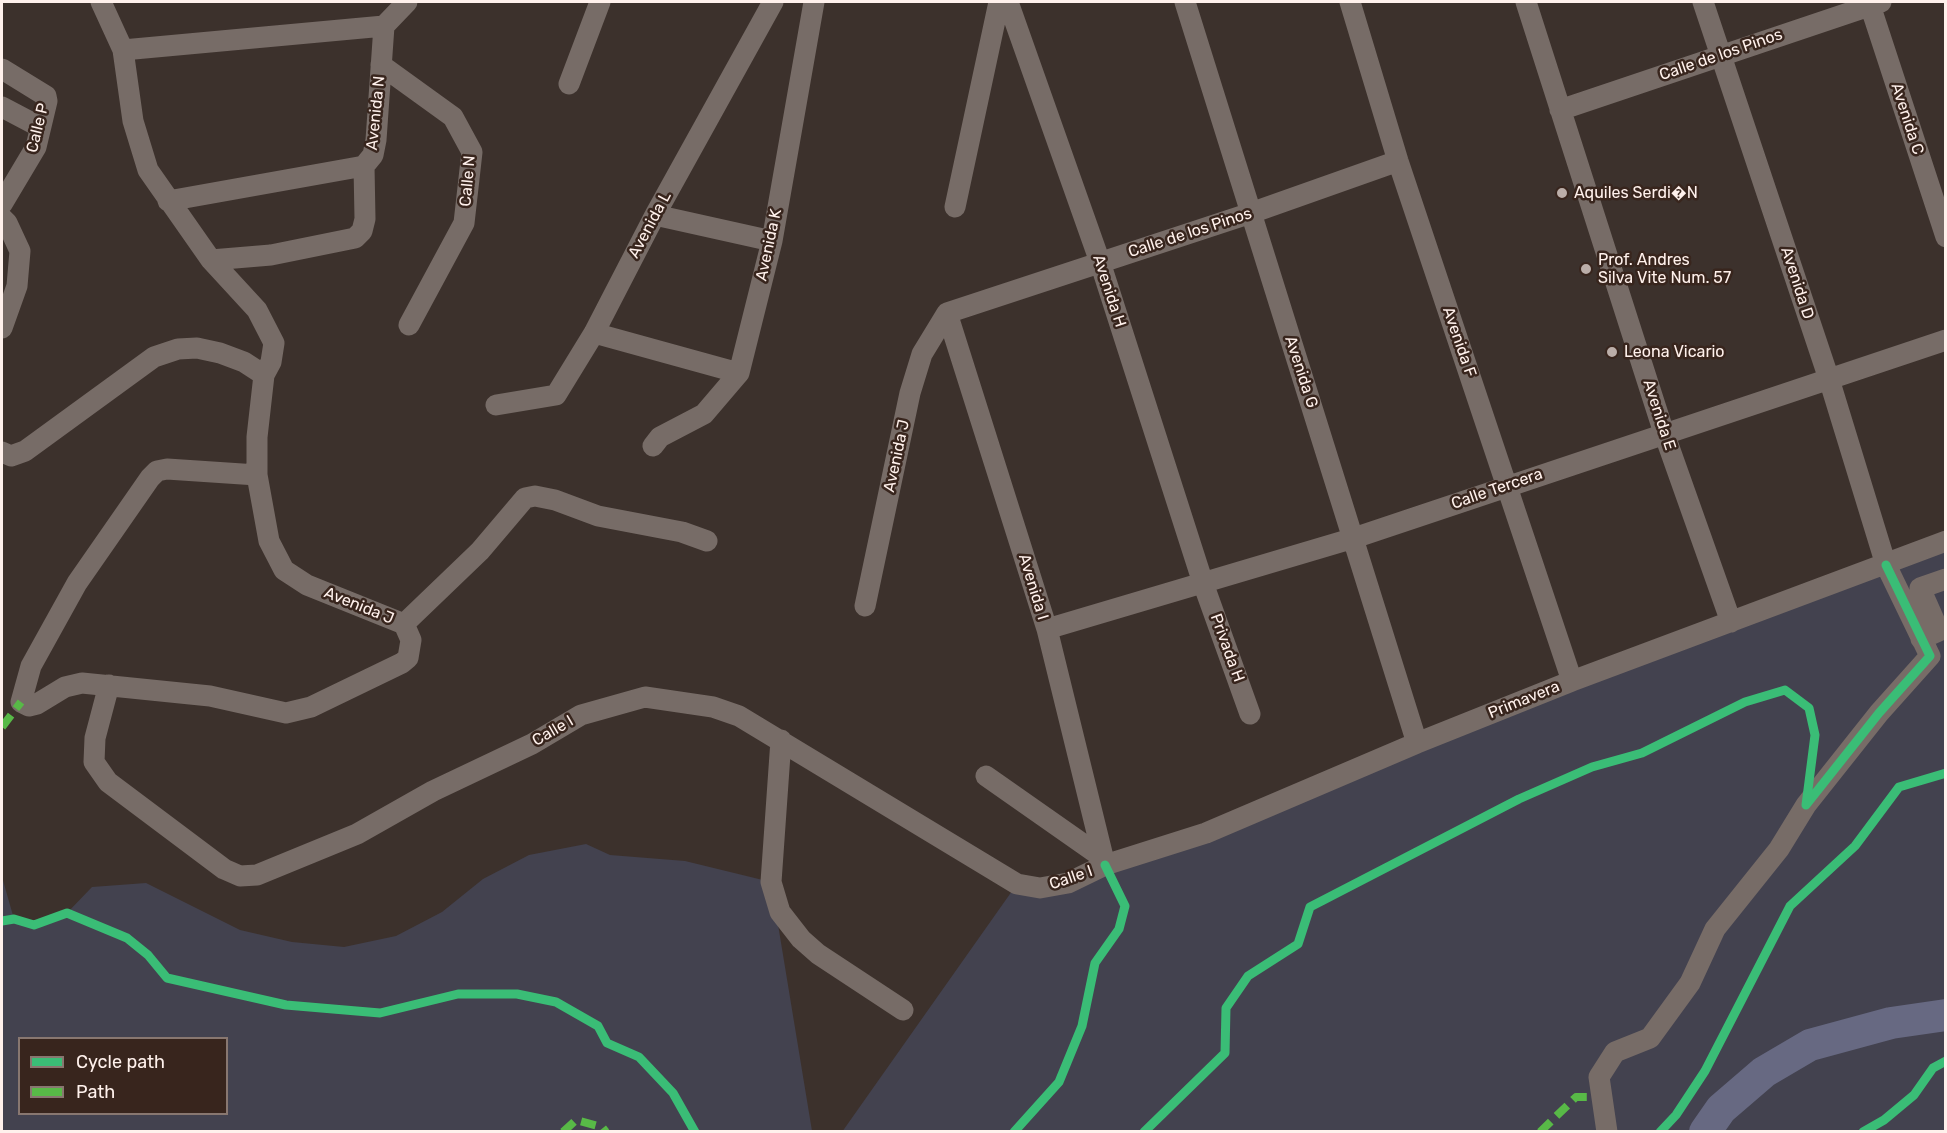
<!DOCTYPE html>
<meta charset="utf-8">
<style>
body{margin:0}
#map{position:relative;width:1947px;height:1133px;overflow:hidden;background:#3c312c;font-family:Rubik,sans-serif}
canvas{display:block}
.frame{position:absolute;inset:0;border:3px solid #fff1ec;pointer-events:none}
.legend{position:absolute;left:18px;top:1037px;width:210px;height:78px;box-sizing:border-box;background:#38251d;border:2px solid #887770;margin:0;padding:8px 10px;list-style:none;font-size:18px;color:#fff1ec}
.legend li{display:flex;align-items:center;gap:12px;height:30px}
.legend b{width:30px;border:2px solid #887770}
</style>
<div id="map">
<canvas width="1947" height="1133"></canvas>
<div class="frame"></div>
<ul class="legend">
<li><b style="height:8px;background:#3abd76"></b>Cycle path</li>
<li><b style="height:8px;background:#58b947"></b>Path</li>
</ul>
</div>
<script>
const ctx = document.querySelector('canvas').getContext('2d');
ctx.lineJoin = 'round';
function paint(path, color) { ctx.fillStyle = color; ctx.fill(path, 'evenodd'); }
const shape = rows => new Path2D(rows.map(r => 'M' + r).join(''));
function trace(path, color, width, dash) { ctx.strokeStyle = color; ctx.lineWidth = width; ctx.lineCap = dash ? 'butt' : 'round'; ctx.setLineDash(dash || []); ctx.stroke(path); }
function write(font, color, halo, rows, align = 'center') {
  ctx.font = font + ' Rubik,sans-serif'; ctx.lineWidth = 5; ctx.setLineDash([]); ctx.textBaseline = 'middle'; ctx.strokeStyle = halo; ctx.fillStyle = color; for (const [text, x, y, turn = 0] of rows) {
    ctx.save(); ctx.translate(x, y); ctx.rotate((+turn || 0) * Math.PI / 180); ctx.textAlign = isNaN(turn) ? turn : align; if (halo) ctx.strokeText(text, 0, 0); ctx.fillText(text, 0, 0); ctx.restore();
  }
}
const green = shape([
 [1945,544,1945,1131,842,1132,1017,884,1040,888],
 [586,844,610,855,685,861,771,882,812,1131,2,1131,2,877,14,919,34,925,67,913,92,887,146,883,240,930,292,942,344,947,396,936,442,912,483,879,529,855],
 [20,1038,226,1038,226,1114,20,1114]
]);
const river = shape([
 [1705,1132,1721,1109,1764,1072,1810,1045,1891,1023,1946,1015]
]);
const minor = shape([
 [101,2,123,50,133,121,148,170,211,260,257,310,274,343,271,362,264,375,257,437,257,475,269,541,284,570,307,585,404,624,411,640,408,658,402,663,311,707,286,713,210,696,82,683,65,687,37,704,29,706,21,702,31,666,77,583,150,478,157,471,167,469,257,475],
 [1008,2,1100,262,1203,583,1250,714],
 [1185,2,1417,743],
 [1350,2,1398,161,1572,681],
 [1526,2,1664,433,1731,622],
 [1869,2,1946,237],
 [123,50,384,26],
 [381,65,453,117,472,152,464,223,409,325],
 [2,69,46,96,47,101,36,147,2,204],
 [569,84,600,2],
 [2,107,40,127],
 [1560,110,1881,2],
 [168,201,364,166],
 [955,207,999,2],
 [655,215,772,241],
 [2,218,7,223,20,251,17,286,2,328],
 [211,260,271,255,355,238,362,231,365,219,364,166,373,155,376,140,384,26,407,2],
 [947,313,1047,629,1105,865],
 [947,313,1251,213,1398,161],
 [594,333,739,373],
 [496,405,556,395,594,333,655,215,773,2],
 [653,446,660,437,704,414,739,373,772,241,814,2],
 [2,452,11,456,25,451,154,357,178,349,197,348,220,353,244,362,264,375],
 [865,606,910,393,922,354,947,313],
 [404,624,480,551,525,498,535,496,555,500,598,516,682,532,707,541],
 [1047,629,1354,538,1946,340],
 [1921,639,1939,631,1920,588,1946,579],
 [109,685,95,738,94,762,108,782,224,869,240,876,257,875,357,834,433,791,532,744,581,715,645,697,713,707,739,716,1017,884,1040,888,1068,883,1105,865,1206,833,1417,743,1572,681,1946,541],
 [781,740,771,882,780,912,801,939,818,954,903,1010],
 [986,776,1103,858],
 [1607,1132,1599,1077,1615,1052,1650,1038,1690,983,1715,929,1779,849,1806,805,1879,713,1930,656,1886,565,1829,379,1703,2]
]);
const quiet = shape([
 [2,727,21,702],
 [563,1132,576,1120,602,1127,606,1132],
 [1540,1132,1576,1097,1591,1097]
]);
const cycleway = shape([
 [1806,805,1879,713,1930,656,1886,565],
 [2,921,14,919,34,925,67,913,127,938,148,955,167,978,286,1005,380,1013,458,994,517,994,556,1002,598,1026,607,1043,639,1057,673,1093,695,1132],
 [1014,1132,1059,1082,1082,1026,1095,963,1119,929,1125,906,1105,865],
 [1144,1132,1225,1053,1226,1008,1248,976,1298,944,1310,907,1519,799,1592,767,1642,753,1745,702,1785,690,1809,708,1815,735,1806,805],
 [1660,1132,1676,1115,1705,1071,1790,906,1855,846,1899,787,1946,773],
 [1863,1132,1884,1120,1914,1095,1933,1068,1946,1061]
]);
const markers = [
 [1562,193,6,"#bbaea9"],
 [1586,269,6,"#bbaea9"],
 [1612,352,6,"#bbaea9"]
];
const streetNames = [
 ["Calle de los Pinos",1721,55,-19],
 ["Avenida N",376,113,-84],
 ["Avenida C",1907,119,72],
 ["Calle P",38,128,-76],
 ["Calle N",468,181,-85],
 ["Avenida L",650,225,-62],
 ["Calle de los Pinos",1190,233,-18],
 ["Avenida K",769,245,-78],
 ["Avenida D",1797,283,72],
 ["Avenida H",1109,291,72],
 ["Avenida F",1459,342,71],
 ["Avenida G",1301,372,72],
 ["Avenida E",1659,415,72],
 ["Avenida J",897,456,-78],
 ["Calle Tercera",1497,489,-19],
 ["Avenida I",1033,587,73],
 ["Avenida J",359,606,22],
 ["Privada H",1227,648,70],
 ["Primavera",1524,700,-22],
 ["Calle I",553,731,-30],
 ["Calle I",1071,878,-19]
];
const poiNames = [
 ["Aquiles Serdi�N",1574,193],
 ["Prof. Andres",1598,260],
 ["Silva Vite Num. 57",1598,278],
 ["Leona Vicario",1624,352]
];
paint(green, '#43424f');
trace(river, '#676982', 32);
trace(minor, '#776c67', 21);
trace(quiet, '#58b947', 8, [15, 8]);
trace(cycleway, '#3abd76', 9);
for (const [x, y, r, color] of markers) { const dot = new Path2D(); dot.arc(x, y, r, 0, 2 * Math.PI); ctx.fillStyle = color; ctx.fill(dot); trace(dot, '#38251d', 2); }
write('16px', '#fff1ec', '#38251d', streetNames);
write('16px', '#fff1ec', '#38251d', poiNames, 'left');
</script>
